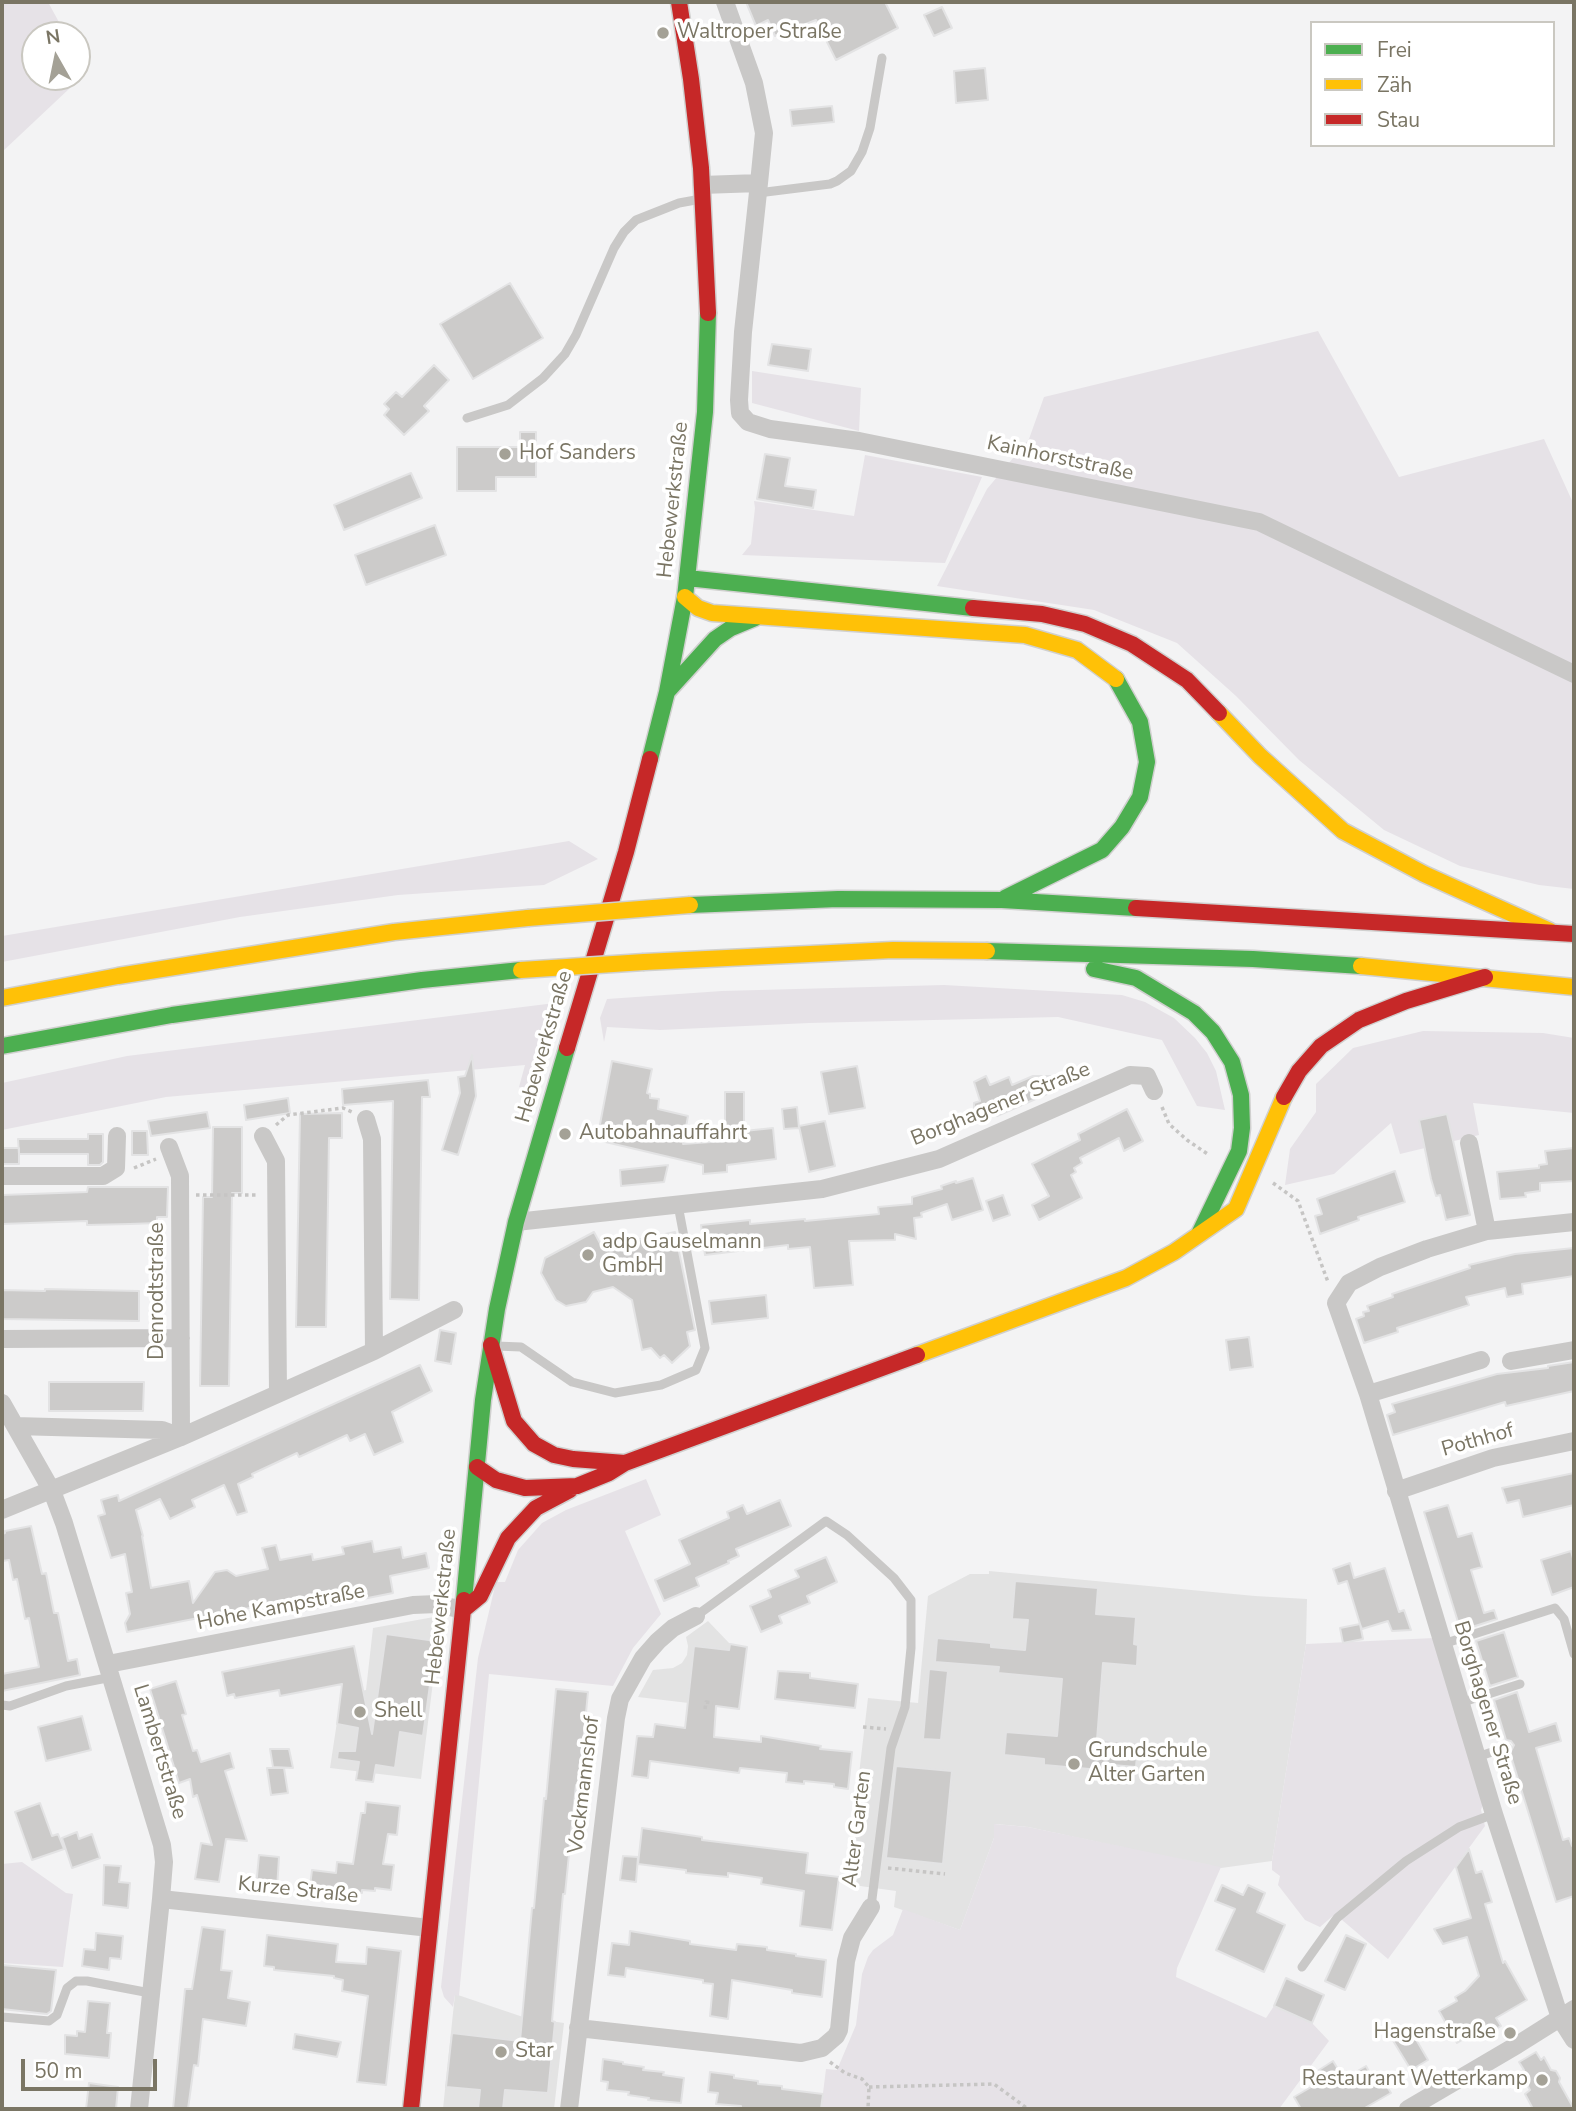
<!DOCTYPE html>
<meta charset="utf-8">
<style>
body{margin:0}
#map{position:relative;width:1576px;height:2111px;overflow:hidden;background:#f3f3f4;font-family:"Nunito Sans",sans-serif}
canvas{display:block}
.frame{position:absolute;inset:0;border:4px solid #7a7564;pointer-events:none}
.legend{position:absolute;left:1310px;top:21px;width:245px;height:126px;box-sizing:border-box;background:#fff;border:2px solid #cac8c1;margin:0;padding:9px 12px;list-style:none;font-size:21px;color:#7a7564}
.legend li{display:flex;align-items:center;gap:14px;height:35px}
.legend b{width:35px;border:2px solid #cac8c1}
.north{position:absolute;left:21px;top:21px;width:70px;height:70px;box-sizing:border-box;background:#fff;border:2px solid #cac8c1;border-radius:50%;rotate:351deg;font-size:19px;font-weight:700;line-height:28px;text-align:center;color:#7a7564}
.north::after{content:'';display:block;margin:auto;width:24px;height:32px;background:#a4a196;clip-path:polygon(50% 0,100% 100%,50% 72%,0 100%)}
.scale{position:absolute;left:21px;top:2059px;width:136px;height:32px;box-sizing:border-box;border:4px solid #7a7564;border-top:0;padding-left:9px;font-size:21px;line-height:24px;white-space:nowrap;color:#7a7564;-webkit-text-stroke:5px #fff;paint-order:stroke}
</style>
<div id="map">
<canvas width="1576" height="2111"></canvas>
<div class="frame"></div>
<ul class="legend">
<li><b style="height:9px;background:#4caf50"></b>Frei</li>
<li><b style="height:9px;background:#ffc107"></b>Zäh</li>
<li><b style="height:9px;background:#c62828"></b>Stau</li>
</ul>
<div class="north">N</div>
<div class="scale">50 m</div>
</div>
<script>
const ctx = document.querySelector('canvas').getContext('2d');
ctx.lineJoin = 'round';
function paint(path, color) { ctx.fillStyle = color; ctx.fill(path, 'evenodd'); }
const shape = rows => new Path2D(rows.map(r => 'M' + r).join(''));
function trace(path, color, width, dash) { ctx.strokeStyle = color; ctx.lineWidth = width; ctx.lineCap = dash ? 'butt' : 'round'; ctx.setLineDash(dash || []); ctx.stroke(path); }
function write(font, color, halo, rows, align = 'center') {
  ctx.font = font + ' "Nunito Sans",sans-serif'; ctx.lineWidth = 7; ctx.setLineDash([]); ctx.textBaseline = 'middle'; ctx.strokeStyle = halo; ctx.fillStyle = color; for (const [text, x, y, turn = 0] of rows) {
    ctx.save(); ctx.translate(x, y); ctx.rotate((+turn || 0) * Math.PI / 180); ctx.textAlign = isNaN(turn) ? turn : align; if (halo) ctx.strokeText(text, 0, 0); ctx.fillText(text, 0, 0); ctx.restore();
  }
}
const built = shape([
 [989,1571,1255,1596,1307,1599,1306,1644,1272,1861,1221,1868,1209,1866,1028,1827,995,1824,994,1838,960,1930,894,1907,896,1891,846,1884,868,1698,918,1703,928,1596,970,1574,989,1574],
 [434,1617,440,1625,421,1779,330,1768,340,1702,348,1700,349,1694,366,1690,373,1628],
 [708,1621,730,1644,746,1647,739,1709,638,1697,653,1670,673,1668,682,1663,687,1655,688,1646,686,1637],
 [455,1994,523,2017,564,2023,554,2109,443,2109]
]);
const green = shape([
 [2,2,48,2,66,35,35,35,35,77,77,77,77,54,87,72,2,152],
 [1318,331,1399,477,1544,439,1574,505,1574,889,1539,885,1460,866,1384,830,1299,760,1236,696,1177,643,1094,610,937,586,987,489,1029,439,1044,397],
 [752,371,861,388,859,431,752,403],
 [865,455,982,477,945,563,742,555,751,544,755,508,754,501,854,516],
 [569,841,598,859,544,885,398,895,240,917,2,962,2,936],
 [944,985,1122,995,1145,1002,1174,1018,1195,1038,1207,1053,1216,1071,1225,1110,1197,1106,1162,1040,1058,1017,809,1023,660,1030,607,1027,604,1042,600,1018,607,999,722,991],
 [555,1003,527,1090,519,1087,525,1065,166,1097,2,1130,2,1083,127,1056],
 [1423,1031,1543,1033,1574,1038,1574,1113,1473,1103,1479,1135,1400,1154,1391,1123,1334,1174,1285,1185,1290,1149,1316,1112,1316,1084,1353,1048],
 [646,1479,661,1515,625,1531,661,1614,633,1648,613,1686,489,1674,459,1996,455,1995,453,2007,444,1997,441,1987,478,1658,496,1582,505,1582,518,1550,542,1523,566,1510],
 [1434,1638,1483,1804,1481,1810,1485,1826,1388,1959,1335,1914,1320,1927,1305,1920,1278,1885,1280,1876,1272,1870,1272,1861,1306,1644],
 [994,1824,1028,1827,1221,1867,1177,1968,1176,1977,1266,2018,1274,2006,1312,2023,1329,2041,1279,2109,821,2109,826,2069,837,2070,856,2025,862,1974,868,1957,873,1950,893,1935,903,1909,960,1930,994,1838],
 [22,1862,66,1893,73,1894,63,1967,2,1963,2,1864]
]);
const building = shape([
 [746,2,885,2,898,28,836,60,816,20,775,36,768,20,756,26,746,2],
 [942,7,952,28,934,36,924,15,942,7],
 [985,68,988,100,956,103,954,71,985,68],
 [832,106,834,122,792,126,790,110,832,106],
 [510,283,543,338,473,379,440,324,510,283],
 [772,344,811,349,808,371,768,365,772,344],
 [434,365,449,380,424,406,429,411,404,435,384,415,389,409,384,404,396,392,402,397,434,365],
 [520,432,536,432,536,477,496,477,496,491,457,491,457,447,520,447,520,432],
 [765,454,790,458,785,486,816,490,813,508,757,499,765,454],
 [411,473,422,498,344,530,334,505,411,473],
 [435,525,446,555,366,585,355,555,435,525],
 [472,1055,476,1096,458,1155,442,1150,460,1093,458,1077,465,1076,472,1055],
 [612,1061,652,1069,647,1093,650,1094,650,1098,659,1099,658,1109,688,1116,683,1144,725,1141,725,1092,744,1092,744,1131,773,1128,776,1159,727,1165,727,1172,703,1174,703,1165,597,1140,612,1061],
 [857,1066,865,1108,829,1114,821,1072,857,1066],
 [986,1076,990,1085,1009,1077,1012,1085,1033,1076,1050,1076,1056,1090,997,1116,996,1114,979,1120,974,1111,974,1103,980,1101,974,1082,986,1076],
 [428,1080,430,1097,422,1097,419,1300,390,1299,393,1101,343,1105,342,1089,428,1080],
 [288,1098,290,1113,246,1120,244,1105,288,1098],
 [797,1107,799,1128,784,1129,782,1109,797,1107],
 [1127,1109,1143,1141,1124,1151,1119,1138,1080,1158,1082,1163,1074,1168,1076,1172,1071,1175,1082,1198,1039,1220,1032,1205,1049,1196,1032,1164,1080,1140,1078,1134,1127,1109],
 [207,1112,210,1128,151,1136,148,1121,207,1112],
 [342,1113,342,1138,329,1138,326,1327,296,1327,300,1114,342,1113],
 [1447,1114,1470,1215,1446,1220,1440,1195,1436,1196,1431,1179,1419,1120,1447,1114],
 [825,1121,835,1166,809,1172,799,1126,825,1121],
 [213,1127,242,1127,242,1193,232,1193,229,1386,200,1386,203,1197,212,1197,213,1127],
 [132,1131,147,1131,148,1155,132,1155,132,1131],
 [88,1134,103,1134,103,1162,100,1165,88,1165,88,1154,19,1154,18,1139,88,1139,88,1134],
 [2,1148,19,1148,19,1164,2,1164,2,1148],
 [1574,1148,1574,1181,1540,1183,1540,1191,1525,1193,1526,1197,1500,1199,1497,1172,1539,1168,1539,1165,1547,1164,1545,1151,1574,1148],
 [668,1165,664,1182,621,1186,620,1170,668,1165],
 [1395,1171,1405,1202,1358,1217,1359,1220,1320,1234,1315,1216,1322,1214,1317,1199,1395,1171],
 [973,1178,983,1210,952,1220,947,1204,921,1213,922,1217,914,1218,916,1239,895,1234,895,1240,849,1241,853,1285,814,1288,810,1247,788,1249,788,1245,705,1255,701,1225,750,1220,750,1224,805,1219,805,1221,879,1214,878,1207,912,1204,912,1197,942,1189,941,1186,956,1181,956,1183,973,1178],
 [88,1187,168,1187,167,1217,157,1217,157,1223,130,1224,87,1225,87,1221,2,1224,2,1195,87,1192,88,1187],
 [1003,1195,1010,1215,993,1221,986,1201,1003,1195],
 [594,1232,602,1247,675,1232,695,1330,687,1332,690,1346,672,1363,664,1355,660,1358,651,1348,642,1350,632,1300,613,1287,593,1292,586,1302,566,1306,556,1300,541,1273,545,1258,594,1232],
 [1574,1248,1574,1276,1522,1284,1523,1294,1507,1297,1505,1288,1466,1297,1469,1305,1397,1328,1398,1332,1364,1343,1356,1319,1364,1316,1363,1312,1369,1311,1367,1306,1393,1297,1392,1294,1470,1268,1469,1265,1515,1254,1574,1248],
 [45,1289,139,1291,139,1321,2,1319,2,1290,45,1291,45,1289],
 [766,1295,768,1318,712,1324,709,1301,766,1295],
 [440,1330,456,1333,451,1364,435,1361,440,1330],
 [1249,1337,1253,1367,1230,1370,1226,1340,1249,1337],
 [1574,1362,1574,1391,1506,1406,1505,1402,1393,1435,1387,1415,1395,1412,1392,1404,1497,1374,1548,1368,1548,1366,1574,1362],
 [420,1365,432,1391,392,1412,403,1442,374,1455,365,1434,350,1441,347,1435,299,1457,297,1453,252,1474,253,1477,238,1484,247,1512,237,1515,224,1485,192,1500,195,1507,170,1519,160,1499,136,1510,143,1536,142,1536,151,1588,189,1581,193,1603,215,1572,227,1570,236,1576,268,1569,262,1548,276,1545,280,1560,312,1554,313,1560,344,1554,342,1547,372,1541,374,1552,401,1547,403,1558,426,1553,429,1568,390,1576,393,1593,272,1617,270,1604,127,1632,125,1623,130,1614,126,1593,132,1592,125,1554,111,1558,98,1516,105,1514,101,1500,118,1495,119,1501,420,1365],
 [49,1382,144,1382,143,1411,49,1411,49,1382],
 [1574,1473,1574,1505,1523,1517,1519,1500,1507,1503,1502,1488,1574,1473],
 [780,1500,791,1526,736,1549,739,1556,728,1561,729,1563,696,1578,699,1586,664,1601,655,1580,690,1564,679,1540,729,1518,727,1512,743,1505,747,1514,780,1500],
 [1448,1505,1458,1537,1472,1533,1482,1567,1471,1570,1484,1613,1494,1610,1497,1619,1472,1627,1469,1619,1458,1622,1424,1512,1448,1505],
 [31,1526,42,1574,46,1573,54,1613,58,1613,68,1661,77,1659,80,1675,2,1691,2,1674,39,1667,29,1618,25,1619,17,1579,13,1580,9,1560,2,1561,2,1534,5,1533,5,1531,31,1526],
 [1571,1551,1574,1562,1574,1587,1552,1595,1541,1560,1571,1551],
 [826,1557,837,1582,807,1596,810,1603,779,1616,782,1623,761,1632,750,1606,771,1597,768,1590,799,1577,795,1570,826,1557],
 [1350,1563,1354,1578,1385,1568,1399,1612,1404,1610,1411,1630,1392,1631,1388,1621,1362,1629,1360,1624,1363,1639,1343,1643,1340,1628,1360,1624,1347,1581,1338,1584,1333,1569,1350,1563],
 [1015,1581,1098,1588,1096,1614,1136,1617,1134,1644,1138,1645,1137,1666,1103,1663,1097,1740,1138,1743,1136,1767,1112,1765,1112,1771,1044,1765,1044,1759,1004,1755,1006,1732,1057,1736,1062,1679,998,1673,999,1667,935,1662,937,1638,991,1643,991,1647,1025,1650,1028,1620,1012,1619,1015,1581],
 [1504,1632,1518,1677,1490,1686,1476,1641,1504,1632],
 [386,1634,436,1641,423,1736,400,1732,395,1768,376,1765,373,1782,356,1780,359,1762,337,1759,338,1751,355,1751,358,1728,337,1724,342,1684,280,1696,279,1690,235,1698,234,1694,227,1696,222,1672,354,1646,372,1734,386,1634],
 [730,1644,747,1647,739,1709,716,1706,714,1737,761,1742,761,1736,821,1746,820,1749,852,1752,848,1789,834,1787,834,1784,804,1781,804,1784,786,1782,787,1773,740,1768,739,1773,650,1761,648,1778,632,1776,637,1736,653,1737,655,1724,685,1728,694,1646,729,1650,730,1644],
 [929,1669,948,1671,941,1740,923,1739,929,1669],
 [778,1671,810,1673,810,1678,858,1684,855,1708,775,1699,778,1671],
 [176,1681,186,1714,182,1715,193,1751,197,1750,201,1762,230,1753,234,1768,225,1771,247,1841,226,1839,219,1882,195,1879,201,1843,212,1845,197,1795,193,1797,190,1779,179,1783,150,1689,176,1681],
 [556,1689,588,1692,579,1785,576,1785,565,1894,563,1894,552,2021,555,2022,548,2093,505,2090,503,2109,478,2109,480,2090,446,2087,452,2033,520,2041,532,1908,534,1908,544,1798,546,1799,556,1689],
 [1517,1692,1529,1732,1556,1723,1561,1741,1536,1748,1563,1840,1569,1838,1572,1846,1574,1845,1574,1896,1556,1902,1510,1753,1514,1745,1511,1741,1506,1740,1494,1700,1517,1692],
 [82,1716,91,1750,46,1761,38,1727,82,1716],
 [270,1749,289,1749,293,1768,273,1767,270,1749],
 [896,1766,952,1771,943,1864,886,1858,896,1766],
 [267,1768,284,1768,288,1793,271,1795,267,1768],
 [366,1802,400,1806,397,1835,388,1834,383,1864,394,1865,391,1890,375,1888,375,1891,362,1890,362,1893,310,1886,312,1870,336,1873,337,1862,353,1864,361,1813,365,1813,366,1802],
 [40,1803,52,1836,58,1834,64,1849,32,1860,15,1812,40,1803],
 [642,1828,702,1837,702,1840,808,1853,806,1873,839,1877,832,1930,800,1926,804,1891,761,1884,762,1878,728,1873,728,1877,686,1873,686,1870,638,1864,642,1828],
 [77,1832,79,1839,92,1834,100,1858,72,1868,62,1838,77,1832],
 [1469,1849,1476,1873,1482,1871,1492,1902,1485,1904,1503,1963,1505,1961,1527,2000,1496,2018,1501,2026,1479,2039,1475,2032,1457,2043,1439,2011,1457,2001,1455,1997,1465,1991,1479,1976,1467,1937,1443,1944,1434,1929,1471,1918,1456,1867,1469,1849],
 [259,1855,279,1857,277,1889,256,1887,259,1855],
 [623,1856,638,1857,636,1882,620,1880,623,1856],
 [104,1865,121,1866,119,1882,130,1883,128,1908,103,1905,104,1865],
 [1222,1885,1243,1895,1248,1885,1265,1893,1257,1912,1285,1925,1264,1972,1216,1950,1235,1909,1215,1901,1222,1885],
 [202,1927,225,1930,221,1970,232,1971,228,1998,250,2002,246,2026,203,2019,198,2066,194,2065,188,2109,173,2109,185,1989,192,1989,202,1927],
 [630,1931,690,1941,690,1944,736,1950,737,1944,767,1947,767,1950,796,1954,796,1956,826,1960,822,1997,792,1993,792,1990,732,1980,728,2019,710,2016,713,1984,703,1983,703,1980,626,1968,625,1977,608,1975,612,1943,629,1945,630,1931],
 [96,1933,123,1936,121,1959,110,1958,109,1970,82,1966,84,1949,95,1950,96,1933],
 [267,1935,338,1944,336,1962,366,1964,367,1947,401,1951,386,2085,357,2082,368,1996,342,1991,343,1980,334,1978,334,1976,274,1970,274,1967,264,1966,267,1935],
 [1346,1935,1366,1944,1345,1990,1325,1981,1346,1935],
 [2,1965,56,1970,51,2011,47,2014,2,2009,2,1965],
 [1286,1978,1324,1995,1312,2023,1274,2006,1286,1978],
 [88,2001,110,2003,107,2033,111,2033,109,2058,65,2054,65,2035,77,2036,77,2031,85,2032,88,2001],
 [1410,2029,1428,2060,1411,2070,1392,2039,1410,2029],
 [295,2034,341,2042,337,2057,293,2049,295,2034],
 [1536,2052,1541,2060,1544,2057,1551,2070,1556,2071,1560,2078,1559,2082,1574,2109,1533,2109,1525,2094,1530,2090,1520,2072,1524,2070,1519,2062,1536,2052],
 [603,2059,623,2062,623,2064,644,2067,643,2070,664,2072,663,2075,684,2078,681,2103,648,2100,649,2098,628,2095,629,2092,607,2090,608,2082,601,2081,603,2059],
 [1333,2061,1344,2079,1366,2066,1372,2077,1379,2073,1391,2093,1363,2109,1301,2109,1294,2097,1325,2079,1319,2070,1333,2061],
 [710,2072,734,2075,734,2078,758,2081,758,2084,782,2086,782,2089,823,2094,821,2109,741,2109,741,2106,716,2104,718,2093,708,2092,710,2072],
 [89,2083,118,2087,116,2109,86,2109,89,2083]
]);
const path = shape([
 [1162,1107,1169,1124,1187,1140,1209,1155],
 [276,1125,288,1115,343,1108,352,1112],
 [134,1168,156,1159],
 [1273,1183,1298,1201,1328,1282],
 [196,1195,259,1195],
 [705,1709,706,1702,713,1703],
 [863,1727,886,1729],
 [888,1868,945,1874],
 [830,2062,845,2073,862,2079,869,2087,868,2109],
 [869,2087,994,2084,1028,2109]
]);
const lane = shape([
 [758,193,830,184,837,181,851,171,862,152,870,128,882,58],
 [467,418,508,405,543,378,565,354,576,335,614,248,624,232,636,220,679,203,701,199],
 [496,1346,521,1347,572,1382,615,1393,661,1385,696,1370,705,1348,678,1205],
 [696,1616,826,1521,847,1535,894,1578,911,1600,911,1648,905,1707,891,1748,871,1907],
 [1443,1644,1555,1608,1564,1619,1574,1654],
 [1460,1703,1520,1684],
 [2,1705,10,1706,66,1686,112,1677],
 [1477,1757,1507,1747],
 [1302,1967,1337,1918,1406,1861,1459,1827,1494,1814],
 [2,2017,49,2021,57,2015,67,1988,76,1981,87,1981,150,1993]
]);
const street = shape([
 [759,183,743,332,739,400,740,413,748,422,770,429,859,441,1259,522,1574,674],
 [702,185,759,183,764,133,754,83,725,2],
 [366,1119,372,1139,374,1351],
 [263,1136,276,1161,278,1393],
 [1469,1143,1487,1231],
 [2,1176,103,1176,116,1168,117,1136],
 [516,1222,822,1189,939,1159,1130,1075,1147,1076,1154,1091],
 [1574,1222,1487,1231,1427,1249,1380,1267,1349,1283,1336,1303,1368,1394,1494,1814,1560,2018,1574,2040],
 [2,1339,181,1338],
 [1511,1361,1574,1350],
 [1368,1394,1481,1360],
 [2,1403,52,1491,64,1523,162,1845,164,1862,161,1899,139,2109],
 [15,1426,162,1430,181,1437,180,1176,169,1147],
 [1396,1491,1493,1458,1574,1441],
 [2,1510,181,1437,374,1351,454,1310],
 [108,1664,413,1605,437,1604,463,1610],
 [161,1899,430,1928],
 [578,2028,801,2053,822,2048,836,2036,839,2030,846,1961,852,1938,871,1907],
 [569,2109,616,1718,620,1699,643,1658,658,1641,673,1628,696,1616],
 [1408,2109,1517,2045,1574,2009]
]);
const fast = shape([
 [687,578,973,608],
 [667,692,715,639,731,628,755,618],
 [650,759,667,692,685,597,705,412,708,313],
 [1005,898,1102,850,1122,827,1140,797,1147,762,1140,722,1116,679],
 [690,905,838,899,1002,900,1136,908],
 [987,951,1253,959,1361,966],
 [1094,969,1136,978,1194,1013,1213,1032,1232,1062,1241,1095,1242,1128,1239,1151,1200,1232],
 [2,1046,172,1015,422,980,521,970],
 [464,1600,483,1400,497,1309,516,1222,567,1048]
]);
const slow = shape([
 [685,597,698,608,712,613,1025,635,1077,650,1116,679],
 [1219,713,1260,756,1343,831,1424,874,1550,931],
 [644,962,893,950,987,951],
 [1361,966,1574,987],
 [2,998,118,976,394,932,528,918],
 [917,1355,1126,1278,1174,1252,1236,1209,1284,1097]
]);
const jam = shape([
 [679,2,691,79,701,168,708,313],
 [973,608,1042,614,1085,624,1132,644,1187,680,1219,713],
 [1136,908,1574,934],
 [567,1048,626,852,650,759],
 [1284,1097,1299,1071,1321,1046,1359,1020,1406,1001,1485,977],
 [491,1345,514,1421,534,1444,554,1455,573,1459,625,1463],
 [477,1467,496,1480,525,1488,577,1486,609,1473,625,1463,917,1355],
 [463,1610,480,1596,508,1538,536,1508,570,1490],
 [411,2109,464,1600]
]);
const slowBridge = shape([
 [528,918,690,905],
 [521,970,644,962]
]);
const markers = [
 [663,33,7,"#a4a196"],
 [505,454,7,"#a4a196"],
 [565,1134,7,"#a4a196"],
 [588,1255,7,"#a4a196"],
 [360,1712,7,"#a4a196"],
 [1074,1764,7,"#a4a196"],
 [1510,2033,7,"#a4a196"],
 [501,2052,7,"#a4a196"],
 [1542,2080,7,"#a4a196"]
];
const poiNames = [
 ["Waltroper Straße",677,33],
 ["Hof Sanders",519,454],
 ["Autobahnauffahrt",579,1134],
 ["adp Gauselmann",602,1243],
 ["GmbH",602,1267],
 ["Shell",374,1712],
 ["Grundschule",1088,1752],
 ["Alter Garten",1088,1776],
 ["Hagenstraße",1496,2033,"right"],
 ["Star",515,2052],
 ["Restaurant Wetterkamp",1528,2080,"right"]
];
const streetNames = [
 ["Kainhorststraße",1060,459,12],
 ["Hebewerkstraße",674,500,-84],
 ["Hebewerkstraße",545,1047,-74],
 ["Borghagener Straße",1001,1105,-22],
 ["Denrodtstraße",158,1291,-90],
 ["Pothhof",1478,1441,-16],
 ["Hebewerkstraße",442,1607,-84],
 ["Hohe Kampstraße",281,1608,-11],
 ["Borghagener Straße",1487,1713,73],
 ["Lambertstraße",159,1752,73],
 ["Vockmannshof",585,1785,-83],
 ["Alter Garten",858,1829,-83],
 ["Kurze Straße",298,1891,6]
];
paint(built, '#e3e3e3');
paint(green, '#e6e2e7');
paint(building, '#cccbca');
trace(building, '#e3e3e4', 2);
trace(fast, '#d0d0cf', 19);
trace(slow, '#d0d0cf', 19);
trace(jam, '#d0d0cf', 19);
trace(path, '#c6c5c4', 3.5, [3.5, 3.5]);
trace(lane, '#c9c8c7', 9);
trace(street, '#c9c8c7', 18);
trace(fast, '#4caf50', 16);
trace(slow, '#ffc107', 16);
trace(jam, '#c62828', 16);
trace(slowBridge, '#d0d0cf', 19, []);
trace(slowBridge, '#ffc107', 16);
for (const [x, y, r, color] of markers) { const dot = new Path2D(); dot.arc(x, y, r, 0, 2 * Math.PI); ctx.fillStyle = color; ctx.fill(dot); trace(dot, '#fff', 2.5); }
write('21px', '#7a7564', '#fff', poiNames, 'left');
write('21px', '#7a7564', '#fff', streetNames);
</script>
